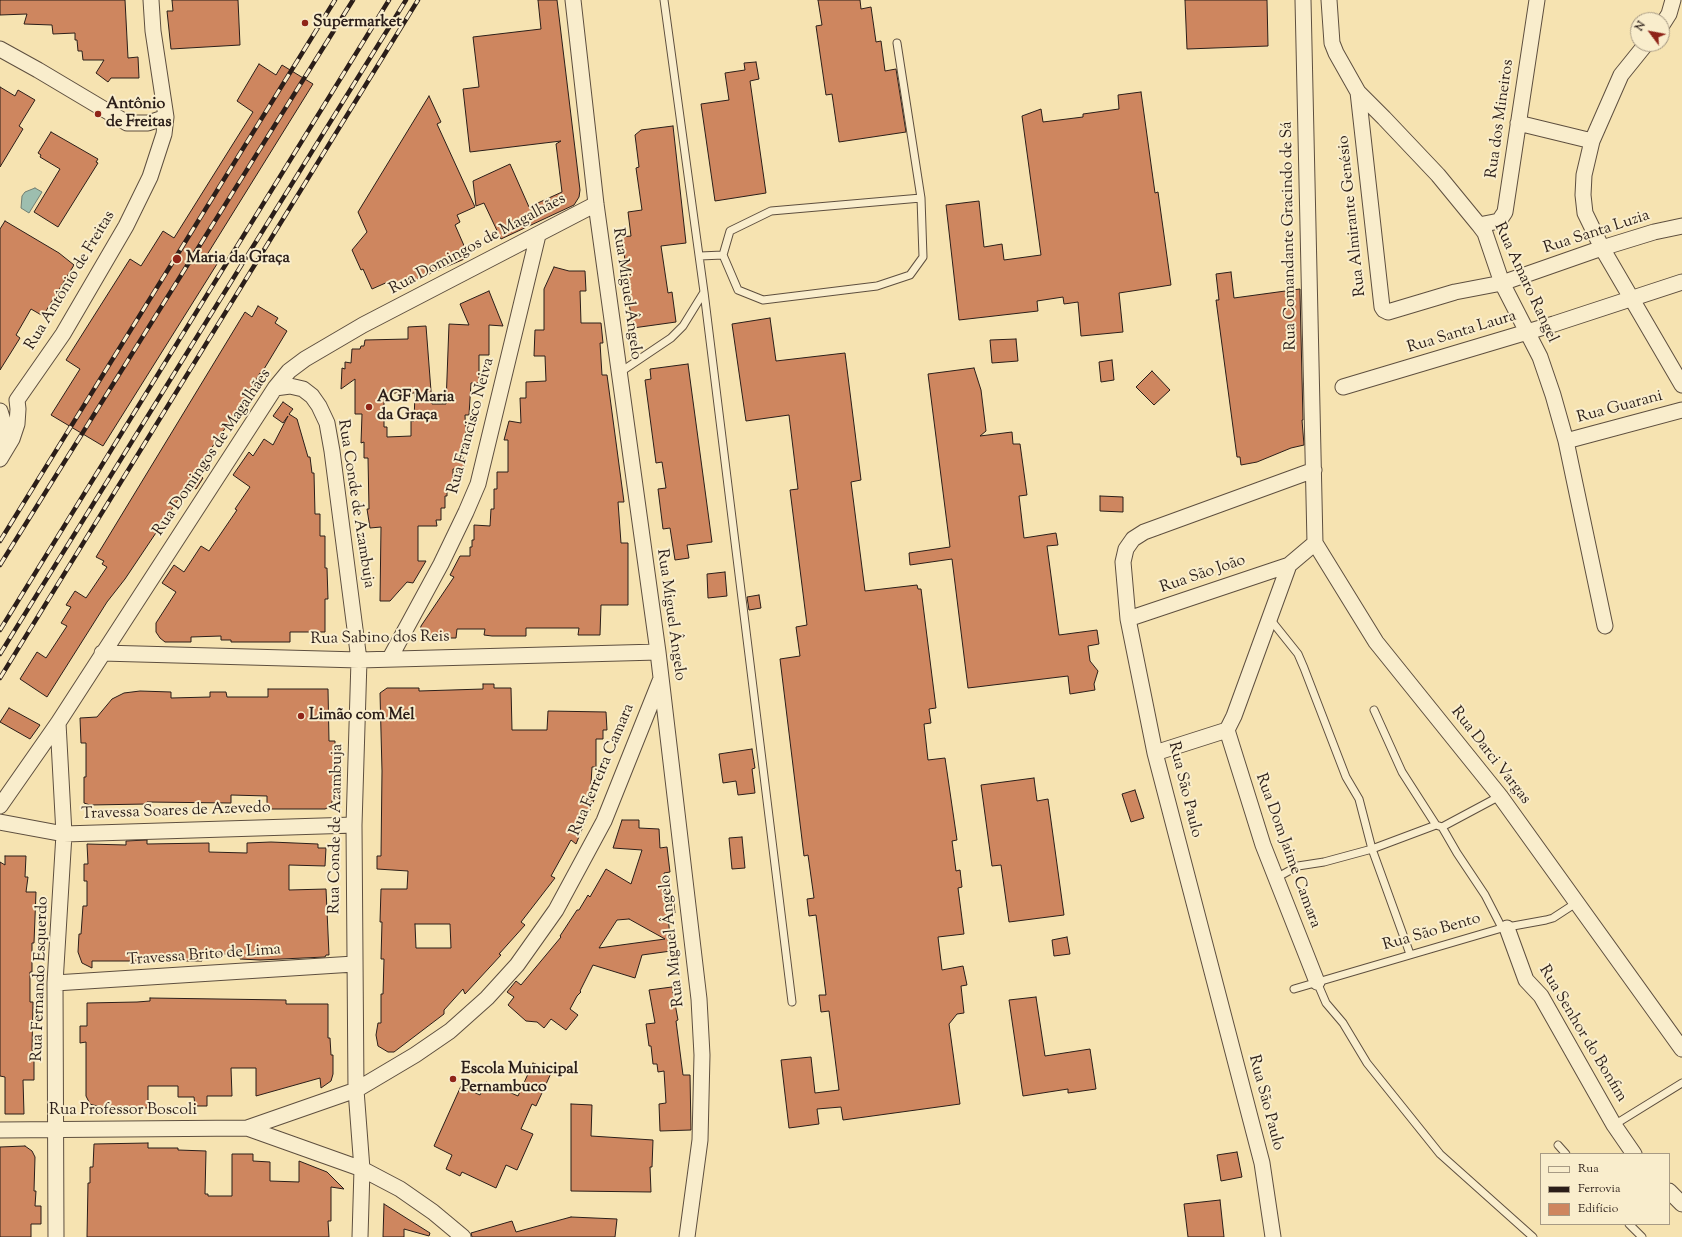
<!DOCTYPE html>
<meta charset="utf-8">
<style>
body{margin:0}
#map{position:relative;width:1682px;height:1237px;overflow:hidden;background:#f6e3b1;font-family:"Sorts Mill Goudy",serif}
canvas{display:block}
.legend{position:absolute;left:1540px;top:1153px;width:130px;height:72px;box-sizing:border-box;background:#f9edcc;border:1px solid #a79a84;margin:0;padding:5px 7px;list-style:none;font-size:12px;color:#2b1e19}
.legend li{display:flex;align-items:center;gap:8px;height:20px}
.legend b{width:20px;border:1px solid #a79a84}
.north{position:absolute;left:1630px;top:12px;width:40px;height:40px;box-sizing:border-box;background:#f9edcc;border:1px solid #a79a84;border-radius:50%;rotate:302deg;font-size:11px;font-weight:700;line-height:16px;text-align:center;color:#2b1e19}
.north::after{content:'';display:block;margin:auto;width:14px;height:18px;background:#8f2418;clip-path:polygon(50% 0,100% 100%,50% 72%,0 100%)}
</style>
<div id="map">
<canvas width="1682" height="1237"></canvas>
<ul class="legend">
<li><b style="height:5px;background:#f9edcc"></b>Rua</li>
<li><b style="height:5px;background:#2b1e19"></b>Ferrovia</li>
<li><b style="height:11px;background:#ce865f"></b>Edifício</li>
</ul>
<div class="north">N</div>
</div>
<script>
const ctx = document.querySelector('canvas').getContext('2d');
ctx.lineJoin = 'round';
function paint(path, color) { ctx.fillStyle = color; ctx.fill(path, 'evenodd'); }
const shape = rows => new Path2D(rows.map(r => 'M' + r).join(''));
function trace(path, color, width, dash) { ctx.strokeStyle = color; ctx.lineWidth = width; ctx.lineCap = dash ? 'butt' : 'round'; ctx.setLineDash(dash || []); ctx.stroke(path); }
function write(font, color, halo, rows, align = 'center') {
  ctx.font = font + ' "Sorts Mill Goudy",serif'; ctx.lineWidth = 4; ctx.setLineDash([]); ctx.textBaseline = 'middle'; ctx.strokeStyle = halo; ctx.fillStyle = color; for (const [text, x, y, turn = 0] of rows) {
    ctx.save(); ctx.translate(x, y); ctx.rotate((+turn || 0) * Math.PI / 180); ctx.textAlign = isNaN(turn) ? turn : align; if (halo) ctx.strokeText(text, 0, 0); ctx.fillText(text, 0, 0); ctx.restore();
  }
}
const water = shape([
 [35,188,42,192,29,213,21,208,22,196,25,192,35,188]
]);
const building = shape([
 [0,0,125,0,128,58,138,57,139,78,111,78,108,82,96,73,104,60,83,60,82,51,78,51,77,40,75,40,75,33,53,34,52,25,24,24,27,14,0,15,0,0],
 [172,0,238,0,240,45,171,49,167,11,173,11,172,0],
 [538,0,557,0,580,190,579,197,574,205,501,239,484,203,476,206,473,181,510,164,529,207,562,192,556,144,561,141,470,152,463,89,479,87,473,37,541,29,538,0],
 [818,0,860,0,861,9,871,7,876,42,881,41,885,71,896,69,906,132,839,142,832,94,826,95,816,26,822,25,818,0],
 [1185,0,1267,0,1268,46,1187,49,1185,0],
 [756,62,759,79,750,81,766,193,715,201,701,104,729,100,725,73,745,70,744,63,756,62],
 [259,64,276,75,282,65,313,84,205,258,217,264,103,446,51,415,80,369,66,360,130,259,141,266,163,231,174,238,253,112,237,101,259,64],
 [0,87,15,96,18,90,35,100,19,126,23,129,0,167,0,87],
 [1141,92,1155,193,1158,192,1171,285,1119,293,1123,332,1081,336,1078,302,1064,304,1063,297,1037,301,1038,311,959,320,946,205,979,201,984,247,1002,244,1004,260,1041,255,1022,116,1041,109,1043,122,1083,117,1083,114,1119,109,1118,95,1141,92],
 [429,96,441,122,437,124,475,207,457,215,460,222,455,225,469,257,413,281,411,277,393,286,390,281,372,289,363,269,361,270,352,250,367,232,358,212,429,96],
 [673,126,686,243,661,246,668,293,672,292,676,322,633,328,626,285,628,284,622,237,631,236,628,212,642,210,636,168,639,167,635,135,641,130,673,126],
 [51,132,98,159,96,162,98,163,58,227,34,212,60,169,40,157,41,155,38,153,51,132],
 [5,221,59,253,74,265,43,316,31,309,16,335,20,338,0,370,0,229,5,221],
 [554,267,569,271,585,271,586,291,580,291,581,323,601,323,603,343,600,343,602,375,607,375,624,502,618,502,621,543,628,543,628,605,601,605,600,635,578,635,579,628,526,628,526,636,492,636,484,635,485,629,457,629,456,638,426,638,423,636,420,631,421,626,454,577,450,575,460,556,470,556,470,547,472,547,472,540,474,540,474,525,490,526,491,509,494,509,494,489,497,489,497,472,508,472,508,440,504,440,509,421,521,423,520,398,526,398,526,382,546,381,545,356,534,356,535,330,544,330,544,289,554,267],
 [1231,272,1234,298,1300,289,1300,293,1303,420,1302,420,1304,445,1291,448,1257,462,1241,465,1240,457,1237,457,1216,300,1219,300,1216,274,1231,272],
 [489,291,503,326,489,325,489,355,479,355,479,383,471,383,469,415,465,415,466,440,463,440,464,469,453,469,453,484,447,484,447,496,445,496,445,508,441,508,441,520,436,520,437,526,418,526,418,561,426,561,413,583,407,582,390,601,380,601,381,527,370,528,367,509,369,509,368,458,364,458,364,442,361,443,362,414,355,414,355,379,341,389,342,368,345,369,345,362,351,363,352,349,360,349,361,346,364,346,365,340,408,339,408,327,426,326,432,404,446,404,449,324,469,325,460,304,489,291],
 [384,393,415,393,414,421,411,421,411,436,387,437,387,427,384,427,384,393],
 [258,306,278,318,275,323,287,331,261,374,260,373,226,427,202,462,205,464,198,475,203,478,196,489,188,485,125,579,107,602,47,697,20,679,37,652,46,658,67,626,61,623,71,607,66,605,75,591,86,598,107,567,102,564,104,561,96,557,245,312,252,317,258,306],
 [770,318,776,361,845,353,861,480,851,482,865,591,917,585,918,589,921,589,936,708,929,709,931,723,924,724,928,760,945,758,957,840,952,841,956,871,960,870,962,887,958,888,964,934,938,937,942,970,963,966,967,985,961,986,964,1013,957,1014,949,1024,960,1104,843,1120,841,1107,817,1109,819,1124,789,1128,781,1060,811,1057,815,1093,839,1090,829,1011,821,1012,819,995,826,995,816,915,809,916,807,899,814,898,808,855,804,856,780,659,800,656,796,627,807,625,790,490,798,489,789,415,746,421,732,324,770,318],
 [1016,339,1018,361,992,363,990,340,1016,339],
 [1112,360,1114,380,1101,382,1099,362,1112,360],
 [688,364,712,542,687,545,689,558,675,560,670,528,663,529,658,489,666,488,662,462,656,463,645,380,651,379,650,369,688,364],
 [974,368,981,390,986,431,980,436,1012,432,1013,444,1020,444,1027,495,1019,496,1024,538,1056,533,1058,545,1047,546,1059,635,1097,630,1099,644,1088,646,1090,661,1098,671,1094,684,1095,690,1070,694,1068,676,968,688,952,559,910,565,909,553,950,547,928,374,974,368],
 [1152,371,1170,390,1154,405,1136,387,1152,371],
 [283,402,293,409,289,414,297,419,308,457,310,457,312,473,314,473,315,514,320,514,320,536,325,536,325,568,327,568,328,599,325,599,325,632,290,632,290,642,231,642,231,640,221,640,221,636,191,637,191,642,165,642,160,638,156,632,156,623,176,592,162,583,174,565,184,572,201,546,209,551,237,510,235,509,250,487,233,475,249,452,253,456,264,439,273,445,288,416,283,423,273,416,283,402],
 [1100,496,1123,497,1123,512,1100,511,1100,496],
 [725,572,727,596,708,598,707,574,725,572],
 [759,595,761,608,749,610,747,597,759,595],
 [483,684,494,684,494,688,511,688,512,730,547,730,548,711,606,712,607,730,603,730,603,739,596,739,596,767,592,767,590,800,594,800,576,844,571,840,551,876,555,878,521,922,525,925,499,954,501,955,465,994,463,989,444,1010,444,1014,394,1052,388,1052,378,1046,376,1035,378,1023,381,1023,381,994,383,994,384,959,381,959,382,922,380,922,381,889,407,889,408,871,377,869,377,856,381,856,382,771,380,693,387,688,419,688,419,691,483,689,483,684],
 [415,924,450,924,451,948,416,948,415,924],
 [268,689,328,689,329,741,335,741,334,793,331,806,325,809,267,809,267,796,231,795,231,803,147,802,147,804,90,805,84,803,84,777,86,777,86,743,81,743,80,718,97,717,112,699,124,693,140,691,171,692,171,698,210,697,210,692,226,692,227,697,268,697,268,689],
 [9,708,40,725,30,739,0,722,9,708],
 [752,749,755,768,752,769,755,793,738,795,736,781,723,783,719,754,752,749],
 [1034,778,1037,801,1048,799,1064,915,1009,922,1001,865,992,866,981,785,1034,778],
 [1135,790,1144,818,1131,822,1122,794,1135,790],
 [622,820,639,820,639,828,659,829,660,848,667,847,670,872,664,873,671,896,673,896,675,913,668,914,671,951,642,955,635,978,593,965,580,991,581,992,577,996,570,1009,578,1015,566,1030,551,1019,544,1028,537,1022,526,1021,508,1005,514,997,507,992,516,981,521,985,561,937,560,936,577,910,579,910,588,895,590,897,606,869,631,884,642,850,613,848,622,820],
 [629,919,665,939,599,948,617,920,629,919],
 [742,837,745,868,732,869,729,838,742,837],
 [147,840,147,844,209,843,209,852,247,853,247,843,271,842,318,844,318,848,326,848,325,866,289,865,289,890,326,889,329,955,326,955,325,957,260,960,240,959,240,954,202,954,202,961,92,961,92,968,82,963,78,952,79,934,81,934,83,906,87,906,87,881,84,881,84,864,88,864,87,844,126,845,126,841,147,840],
 [5,856,26,856,25,877,28,877,26,892,36,892,34,943,32,943,32,972,30,972,30,1002,33,1002,32,1049,34,1062,34,1080,23,1080,24,1114,5,1114,5,1077,0,1076,0,862,5,865,5,856],
 [1067,937,1070,954,1054,956,1052,940,1067,937],
 [672,987,678,1020,676,1021,683,1075,690,1075,691,1130,660,1131,659,1104,666,1103,664,1071,658,1072,657,1064,653,1064,651,1046,649,1046,646,1024,655,1023,649,990,672,987],
 [1036,997,1045,1056,1090,1049,1096,1089,1068,1093,1068,1089,1023,1096,1009,1000,1036,997],
 [150,998,286,1000,286,1004,328,1004,328,1038,330,1038,331,1055,333,1055,333,1074,331,1081,321,1088,320,1078,256,1096,256,1068,231,1068,232,1096,207,1096,207,1106,195,1106,194,1097,178,1097,178,1086,148,1086,148,1108,102,1107,93,1105,90,1104,86,1096,86,1042,80,1043,80,1026,87,1026,87,1003,137,1002,150,1001,150,998],
 [533,1063,552,1071,536,1106,532,1104,521,1129,533,1134,517,1170,506,1165,496,1188,462,1172,460,1176,446,1169,452,1155,434,1146,461,1086,480,1095,486,1082,518,1096,533,1063],
 [571,1104,592,1105,591,1136,653,1140,652,1167,650,1167,651,1192,571,1191,571,1104],
 [148,1143,148,1148,178,1148,178,1150,206,1151,205,1194,208,1194,208,1196,232,1196,232,1154,253,1154,253,1161,270,1162,270,1181,299,1182,299,1161,327,1172,344,1189,331,1187,331,1221,328,1221,329,1237,87,1237,88,1183,90,1183,90,1167,93,1167,94,1144,148,1143],
 [25,1146,32,1151,35,1157,34,1191,36,1191,35,1206,41,1206,41,1224,31,1224,31,1237,0,1237,0,1147,25,1146],
 [1237,1152,1242,1177,1221,1181,1217,1155,1237,1152],
 [1220,1200,1224,1237,1188,1237,1184,1204,1220,1200],
 [384,1204,430,1233,429,1236,404,1229,404,1237,383,1237,384,1204],
 [571,1217,617,1219,615,1237,472,1237,471,1233,512,1221,516,1232,571,1217]
]);
const lane = shape([
 [897,43,921,198,923,257,910,275,877,286,763,300,738,290,723,255,730,231,771,211,921,198],
 [700,256,723,255],
 [704,292,792,1002],
 [619,373,671,338,683,326,704,292,664,0],
 [1270,619,1298,654,1304,668,1346,777,1359,799,1372,849,1410,954],
 [1374,710,1402,772,1436,825],
 [1442,827,1457,853,1485,895,1502,928],
 [1276,878,1298,866,1324,862,1372,849,1436,825,1442,827,1500,796],
 [1317,982,1326,1003,1343,1023,1367,1063,1440,1154,1533,1237],
 [1294,989,1502,928,1546,920,1553,918,1576,903],
 [1614,1125,1682,1083],
 [1558,1145,1566,1154],
 [1629,1224,1642,1237]
]);
const street = shape([
 [573,0,596,204,658,652,699,999,702,1055,700,1140,687,1237],
 [1303,0,1315,543,1376,642,1500,796,1682,1049],
 [1329,0,1332,43,1336,53,1358,92,1384,118,1438,175,1479,225,1485,233,1502,283,1540,357,1553,395,1566,441,1605,626],
 [1662,25,1669,14,1673,0],
 [1646,44,1621,75,1592,141,1584,175,1583,195,1585,213,1602,248,1682,385],
 [0,49,38,70,127,123,148,123,166,117],
 [1358,92,1382,307,1384,310,1388,312,1455,292,1502,283,1602,248,1654,232,1682,226],
 [1518,123,1592,141],
 [1479,225,1499,221,1505,212,1537,0],
 [1343,387,1554,324,1682,282],
 [275,388,290,386,303,389,312,396,319,406,327,423,332,451,359,660,354,825,356,1090,362,1169,360,1237],
 [0,411,5,427,5,438,2,446],
 [1566,441,1682,410],
 [0,459,12,439,17,424,18,409,17,400,63,334,126,226,150,177,164,134,166,117,153,31,151,0],
 [1128,619,1289,565],
 [102,653,359,660,658,652],
 [390,658,441,564,466,512,478,484,538,235],
 [1227,730,1263,845,1317,982],
 [1155,753,1227,730,1234,716,1289,565,1315,543],
 [0,806,58,723,275,388,289,371,305,359,363,325,596,204],
 [0,822,64,834,354,825],
 [1507,928,1526,980,1541,996,1614,1125,1634,1154],
 [55,983,354,964],
 [247,1128,362,1169,400,1189,433,1212,463,1237],
 [0,1130,247,1128,356,1090,415,1055,450,1031,487,998,517,965,556,910,604,821,660,681],
 [1669,1191,1682,1204],
 [56,1237,55,983,64,834,58,723],
 [1273,1237,1262,1163,1155,753,1128,619,1123,562,1126,549,1133,539,1144,532,1314,470]
]);
const rail = shape([
 [0,541,335,0],
 [0,565,353,0],
 [0,630,389,0],
 [0,654,406,0],
 [0,678,418,0]
]);
const markers = [
 [305,23,4,"#8f2418"],
 [98,114,4,"#8f2418"],
 [177,259,5,"#8f2418"],
 [369,407,4,"#8f2418"],
 [301,716,4,"#8f2418"],
 [453,1079,4,"#8f2418"]
];
const poiNames = [
 ["Supermarket",313,23],
 ["Antônio",106,105],
 ["de Freitas",106,123],
 ["Maria da Graça",186,259],
 ["AGF Maria",377,398],
 ["da Graça",377,416],
 ["Limão com Mel",309,716],
 ["Escola Municipal",461,1070],
 ["Pernambuco",461,1088]
];
const streetNames = [
 ["Rua dos Mineiros",1501,119,-82],
 ["Rua Almirante Genésio",1353,216,-96],
 ["Rua Santa Luzia",1597,233,-18],
 ["Rua Comandante Gracindo de Sá",1290,236,-91],
 ["Rua Domingos de Magalhães",478,245,-28],
 ["Rua Antônio de Freitas",71,281,-59],
 ["Rua Amaro Rangel",1525,283,65],
 ["Rua Miguel Ângelo",626,294,82],
 ["Rua Santa Laura",1462,333,-17],
 ["Rua Guarani",1620,408,-15],
 ["Rua Francisco Neiva",472,426,-75],
 ["Rua Domingos de Magalhães",213,453,-56],
 ["Rua Conde de Azambuja",355,504,81],
 ["Rua São João",1203,575,-19],
 ["Rua Miguel Ângelo",670,615,82],
 ["Rua Sabino dos Reis",380,639,-1],
 ["Rua Darci Vargas",1490,756,52],
 ["Rua Ferreira Camara",603,770,-67],
 ["Rua São Paulo",1184,790,76],
 ["Travessa Soares de Azevedo",176,812,-2],
 ["Rua Conde de Azambuja",337,829,-89],
 ["Rua Dom Jaime Camara",1287,851,70],
 ["Rua São Bento",1432,933,-16],
 ["Rua Miguel Ângelo",673,941,-96],
 ["Travessa Brito de Lima",204,956,-4],
 ["Rua Fernando Esquerdo",41,979,-88],
 ["Rua Senhor do Bonfim",1582,1034,59],
 ["Rua São Paulo",1265,1103,75],
 ["Rua Professor Boscoli",123,1111]
];
paint(water, '#9dbeaf');
trace(water, '#6f7e73', 1);
paint(building, '#ce865f');
trace(building, '#2b1e19', 1);
trace(lane, '#5e4f3f', 9);
trace(street, '#5e4f3f', 17);
trace(lane, '#f9edcc', 7);
trace(street, '#f9edcc', 15);
trace(rail, '#2b1e19', 4.5);
trace(rail, '#f9edcc', 3, [9]);
for (const [x, y, r, color] of markers) { const dot = new Path2D(); dot.arc(x, y, r, 0, 2 * Math.PI); ctx.fillStyle = color; ctx.fill(dot); trace(dot, '#f9edcc', 1.5); }
write('bold 16px', '#2b1e19', '#f9edcc', poiNames, 'left');
write('16px', '#2b1e19', '#f9edcc', streetNames);
</script>
